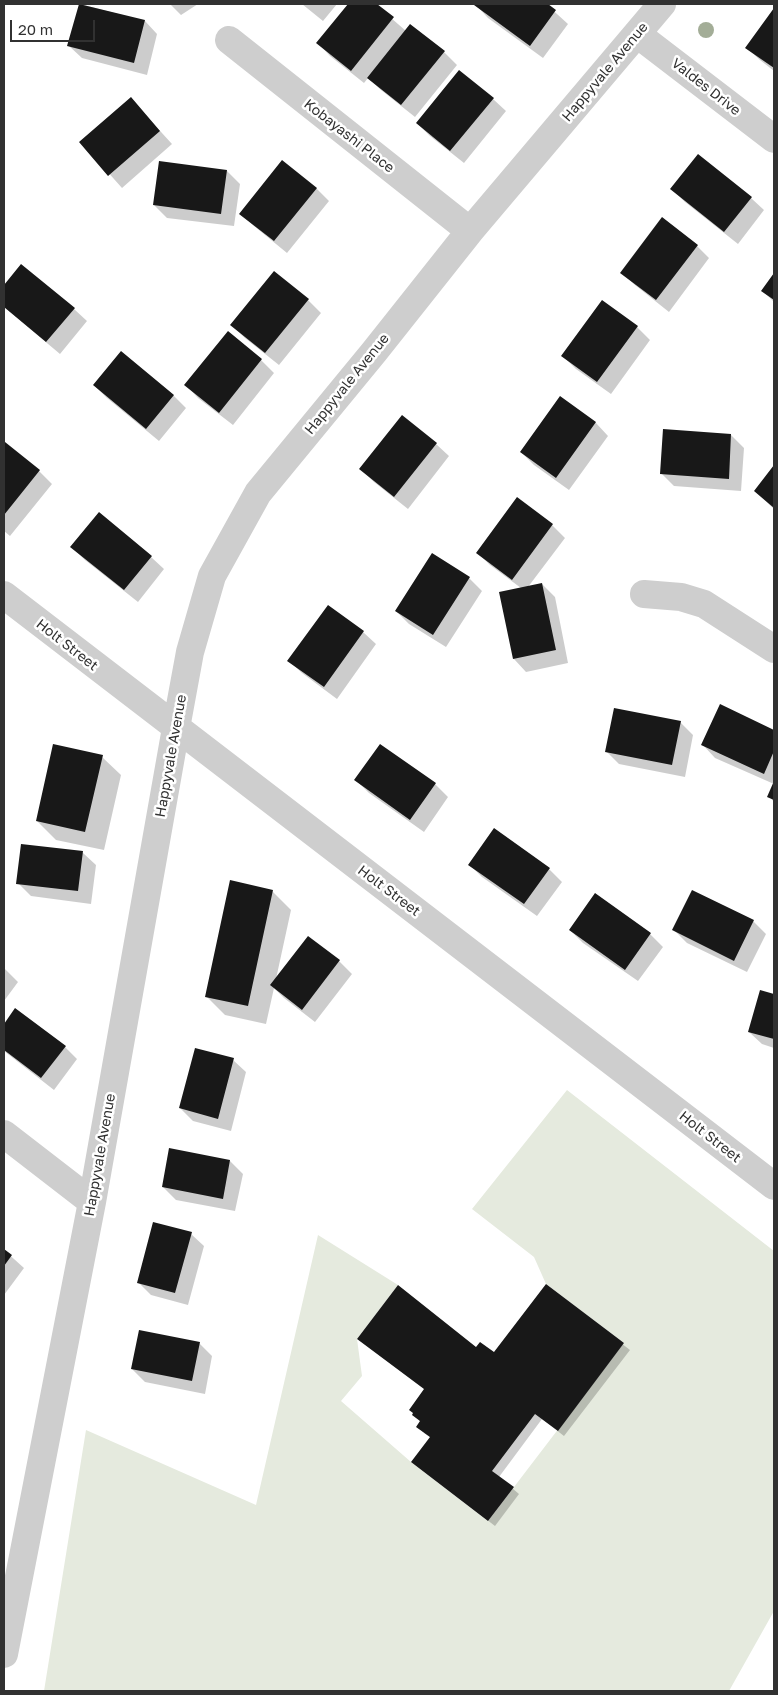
<!DOCTYPE html>
<style>
body{margin:0}
#map{position:relative;width:778px;height:1695px;overflow:hidden;background:#fff;font-family:"Golos Text",sans-serif}
canvas{display:block}
.frame{position:absolute;inset:0;border:5px solid #313131;pointer-events:none}
.scale{position:absolute;left:10px;top:20px;width:85px;height:22px;box-sizing:border-box;border:2px solid #313131;border-top:0;padding-left:6px;font-size:15px;line-height:18px;white-space:nowrap;color:#313131;-webkit-text-stroke:4px #fff;paint-order:stroke}
</style>
<div id="map">
<canvas width="778" height="1695"></canvas>
<div class="frame"></div>
<div class="scale">20 m</div>
</div>
<script>
const ctx = document.querySelector('canvas').getContext('2d');
ctx.lineJoin = 'round';
function paint(path, color) { ctx.fillStyle = color; ctx.fill(path, 'evenodd'); }
const shape = rows => new Path2D(rows.map(r => 'M' + r).join(''));
function trace(path, color, width, dash) { ctx.strokeStyle = color; ctx.lineWidth = width; ctx.lineCap = dash ? 'butt' : 'round'; ctx.setLineDash(dash || []); ctx.stroke(path); }
function write(font, color, halo, rows, align = 'center') {
  ctx.font = font + ' "Golos Text",sans-serif'; ctx.lineWidth = 5; ctx.setLineDash([]); ctx.textBaseline = 'middle'; ctx.strokeStyle = halo; ctx.fillStyle = color; for (const [text, x, y, turn = 0] of rows) {
    ctx.save(); ctx.translate(x, y); ctx.rotate((+turn || 0) * Math.PI / 180); ctx.textAlign = isNaN(turn) ? turn : align; if (halo) ctx.strokeText(text, 0, 0); ctx.fillText(text, 0, 0); ctx.restore();
  }
}
const green = shape([
 [567,1090,774,1251,774,1611,729,1691,44,1691,86,1430,256,1505,318,1235,398,1285,357,1339,362,1376,341,1401,411,1462,488,1521,624,1343,546,1284,534,1257,472,1209]
]);
const shadow = shape([
 [80,4,145,21,157,34,147,75,82,58,69,46],
 [170,4,198,4,181,15],
 [302,4,337,4,323,21],
 [350,4,375,4,406,31,410,25,444,52,457,65,415,117,381,90,368,78,364,83,330,56,318,43],
 [477,4,546,4,568,24,543,58,488,18,476,5],
 [774,10,774,71,760,60,747,48],
 [131,99,172,144,122,188,81,142],
 [493,99,506,111,464,163,430,136,417,123],
 [282,161,317,189,329,201,287,253,254,226,241,214],
 [160,163,227,171,240,184,234,226,167,218,154,205],
 [672,189,751,198,764,210,738,244,685,202],
 [697,246,709,258,669,312,635,285,622,273],
 [21,266,74,309,87,321,60,354,4,307,4,287],
 [774,275,774,302,763,291],
 [308,300,321,313,279,365,245,338,232,325],
 [637,327,650,340,611,394,576,369,563,356],
 [228,333,261,360,274,373,233,425,198,398,186,385],
 [94,385,173,395,186,408,159,441,107,398],
 [561,398,596,423,608,436,569,490,534,465,521,452],
 [731,435,744,448,741,491,674,486,661,473],
 [5,444,39,471,52,484,10,536,4,531],
 [436,444,449,456,408,509,374,482,361,469],
 [774,467,774,509,755,491],
 [552,525,565,538,528,587,542,584,555,597,568,663,526,672,514,659,521,588,490,565,477,552],
 [72,547,151,557,164,569,138,602,85,560],
 [469,578,482,591,446,647,409,624,396,611],
 [363,632,376,644,337,699,302,673,289,661],
 [721,706,774,731,774,802,769,796,774,784,715,758,703,745],
 [680,722,693,735,685,777,619,764,606,751],
 [380,746,435,784,448,797,424,832,369,793,356,780],
 [102,757,121,775,104,850,56,840,37,821],
 [23,845,83,853,96,865,91,904,31,896,18,883],
 [470,865,549,869,562,882,537,916,482,877],
 [272,891,291,910,276,979,339,961,352,974,315,1022,284,998,274,988,266,1024,225,1015,206,996],
 [753,921,766,934,747,972,687,943,674,930],
 [570,930,650,934,663,947,638,981,583,943],
 [4,968,18,982,4,1001],
 [761,992,774,996,774,1048,762,1044,749,1032],
 [16,1010,65,1047,77,1059,54,1090,4,1051,4,1026],
 [233,1060,246,1072,231,1131,193,1121,180,1108],
 [230,1161,243,1174,235,1211,176,1200,163,1187],
 [191,1234,204,1246,188,1305,151,1295,138,1282],
 [4,1250,24,1268,4,1295],
 [546,1285,630,1350,564,1436,542,1419,499,1477,519,1494,495,1526,412,1462,431,1438,424,1433,421,1422,414,1415,476,1349,494,1354],
 [199,1343,212,1356,205,1394,145,1382,132,1369]
]);
const building = shape([
 [79,4,145,20,134,63,67,46],
 [348,4,377,4,394,17,351,71,316,43],
 [475,4,548,4,556,10,530,46,474,5],
 [774,8,774,68,745,48],
 [410,24,445,51,401,105,367,78],
 [459,70,494,98,450,151,416,123],
 [131,97,160,131,108,176,79,142],
 [698,154,752,197,724,232,670,189],
 [282,160,317,188,274,241,239,214],
 [159,161,227,170,221,214,153,205],
 [662,217,698,245,656,300,620,273],
 [21,264,75,308,46,342,4,307,4,285],
 [274,271,309,299,265,353,230,325],
 [774,273,774,300,761,291],
 [602,300,638,326,597,382,561,356],
 [228,331,262,359,219,413,184,385],
 [121,351,174,395,146,429,93,385],
 [560,396,596,422,556,478,520,452],
 [402,415,437,443,394,497,359,469],
 [663,429,731,434,729,479,660,474],
 [5,442,40,470,4,515,4,443],
 [774,465,774,508,754,491],
 [517,497,553,524,512,580,476,553],
 [99,512,152,556,124,590,70,547],
 [432,553,470,577,433,635,395,611],
 [542,583,556,650,513,659,499,592],
 [328,605,364,631,324,687,287,661],
 [720,704,774,730,774,751,764,774,701,745],
 [614,708,681,721,672,765,605,752],
 [53,744,103,755,85,832,36,821],
 [380,744,436,783,410,820,354,780],
 [774,781,774,800,767,797],
 [494,828,550,868,524,904,468,865],
 [21,844,83,851,78,891,16,884],
 [230,880,273,890,248,1006,205,997],
 [692,890,754,920,734,961,672,930],
 [595,893,651,933,625,970,569,930],
 [308,936,340,960,302,1010,270,985],
 [760,990,774,994,774,1039,748,1032],
 [15,1008,66,1046,41,1078,4,1050,4,1024],
 [195,1048,234,1058,218,1119,179,1108],
 [169,1148,230,1160,223,1199,162,1187],
 [153,1222,192,1232,175,1293,137,1283],
 [4,1249,12,1255,4,1266],
 [546,1284,624,1343,558,1431,535,1414,492,1471,514,1487,488,1521,411,1462,430,1437,416,1427,420,1421,412,1415,413,1413,409,1410,424,1389,357,1339,398,1285,476,1347,480,1342,494,1352],
 [139,1330,200,1342,192,1381,131,1369]
]);
const minor = shape([
 [637,34,774,139],
 [229,40,470,231],
 [644,594,681,597,704,604,774,649],
 [4,595,774,1186],
 [4,1134,92,1202],
 [4,1654,92,1202,176,728,190,652,212,576,258,493,374,352,470,231,662,4]
]);
const trees = [
 [706,30]
];
const streetNames = [
 ["Happyvale Avenue",605,72,-50],
 ["Valdes Drive",706,87,38],
 ["Kobayashi Place",349,136,38],
 ["Happyvale Avenue",347,384,-51],
 ["Holt Street",67,645,38],
 ["Happyvale Avenue",171,756,-80],
 ["Holt Street",389,891,37],
 ["Holt Street",710,1137,38],
 ["Happyvale Avenue",100,1155,-80]
];
paint(green, '#e5eade');
paint(shadow, '#0003');
paint(building, '#181818');
trace(minor, '#cecece', 28);
ctx.fillStyle = '#a3ad97';
for (const [x, y] of trees) { ctx.beginPath(); ctx.arc(x, y, 8, 0, 2 * Math.PI); ctx.fill(); }
write('14px', '#313131', '#fff', streetNames);
</script>
